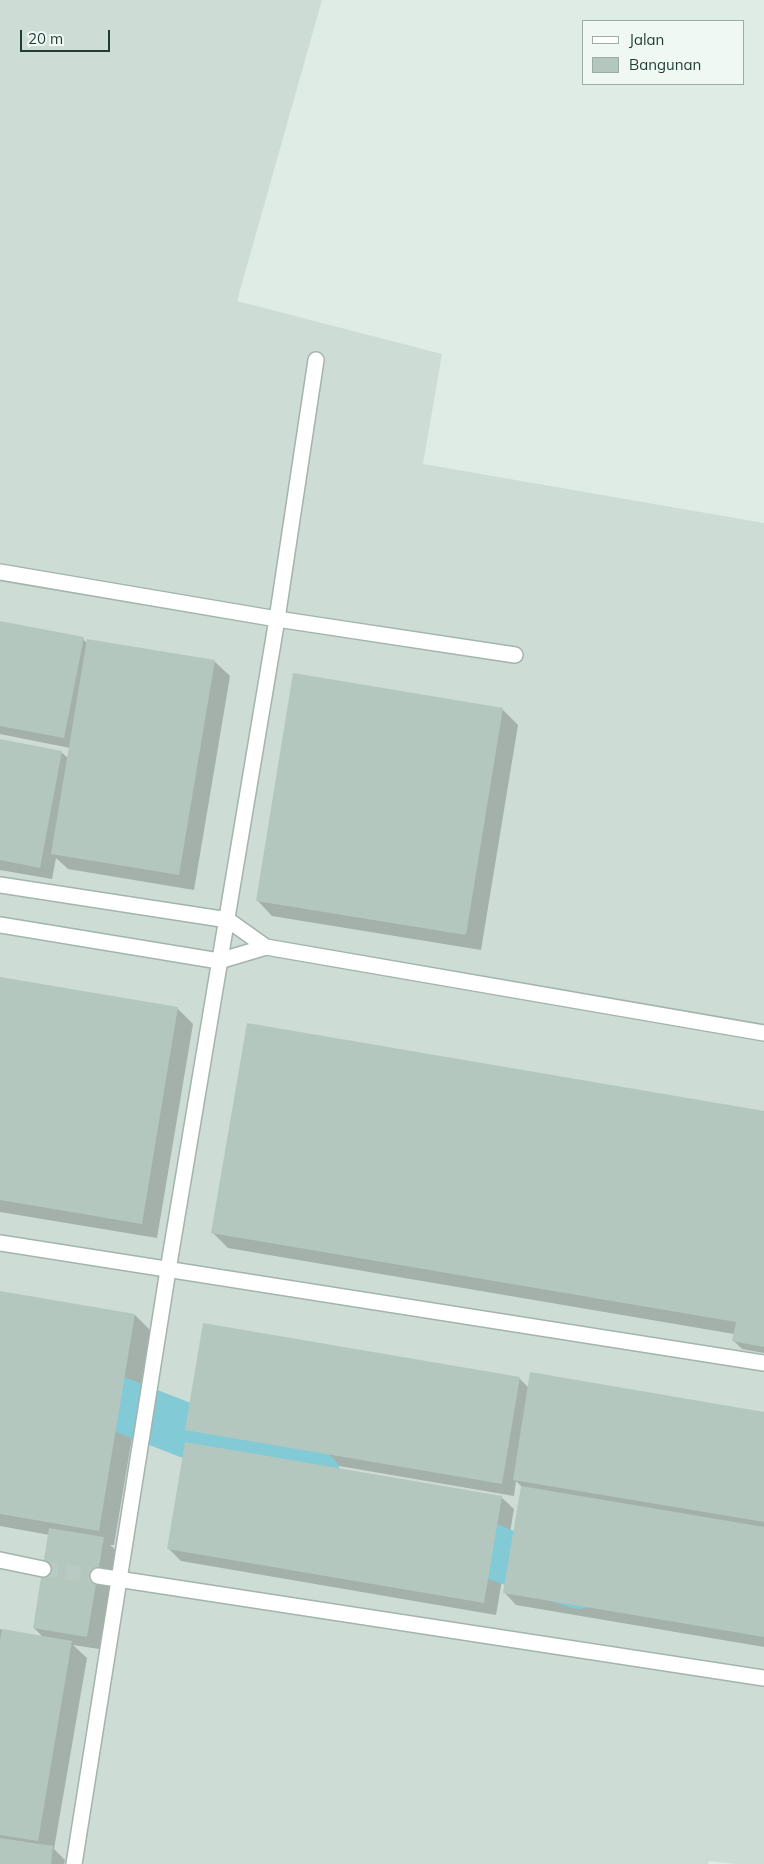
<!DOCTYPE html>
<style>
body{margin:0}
#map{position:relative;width:764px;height:1864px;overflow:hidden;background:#dfece6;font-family:Mulish,sans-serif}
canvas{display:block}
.legend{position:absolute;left:582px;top:20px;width:162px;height:65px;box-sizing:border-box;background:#f0f8f4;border:1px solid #9cada8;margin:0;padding:6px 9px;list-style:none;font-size:15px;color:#1f3d35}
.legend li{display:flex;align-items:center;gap:10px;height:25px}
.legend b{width:25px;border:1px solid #9cada8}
.scale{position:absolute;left:20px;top:30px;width:90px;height:22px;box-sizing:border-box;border:2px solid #1f3d35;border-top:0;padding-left:6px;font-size:15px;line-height:18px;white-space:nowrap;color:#1f3d35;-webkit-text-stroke:4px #f0f8f4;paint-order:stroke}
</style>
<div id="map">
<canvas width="764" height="1864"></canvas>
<ul class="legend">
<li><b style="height:6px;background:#fff"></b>Jalan</li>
<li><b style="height:14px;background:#b4c7bf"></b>Bangunan</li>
</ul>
<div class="scale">20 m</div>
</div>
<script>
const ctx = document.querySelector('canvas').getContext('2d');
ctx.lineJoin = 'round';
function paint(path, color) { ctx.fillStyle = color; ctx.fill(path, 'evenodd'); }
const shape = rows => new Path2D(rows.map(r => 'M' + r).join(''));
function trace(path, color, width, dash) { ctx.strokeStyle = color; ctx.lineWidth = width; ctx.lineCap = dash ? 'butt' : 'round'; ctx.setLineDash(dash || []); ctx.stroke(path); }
const built = shape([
 [0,0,322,0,237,301,442,354,423,464,764,523,764,1864,735,1864,709,1861,708,1864,0,1864]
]);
const shadow = shape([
 [0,622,83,639,87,643,214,661,230,676,194,890,68,869,56,858,52,879,0,870,0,741,61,752,68,758,70,748,0,734],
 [502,709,518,725,481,950,272,916,257,900],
 [0,978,177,1008,193,1024,157,1238,0,1212],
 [764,1112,764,1353,742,1349,733,1340,734,1334,228,1248,212,1232],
 [0,1292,135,1315,150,1330,114,1545,110,1545,116,1550,99,1649,73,1645,87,1658,54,1849,65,1860,64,1864,0,1864,0,1629,44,1638,34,1628,50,1535,0,1526],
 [519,1378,529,1388,764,1413,764,1647,516,1605,504,1592,522,1487,516,1481,514,1496,199,1442,186,1430],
 [501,1497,514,1509,496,1615,181,1561,169,1549]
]);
const river = shape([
 [0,1348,70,1385,224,1445,314,1477],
 [425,1522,501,1555,579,1582]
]);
const building = shape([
 [0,621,84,637,64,738,0,726],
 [87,639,215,660,179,875,51,854],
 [293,673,503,708,466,935,256,901],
 [0,739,62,751,40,868,0,860],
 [0,977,178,1007,142,1224,0,1200],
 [247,1023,764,1111,764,1347,732,1341,736,1322,211,1233],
 [0,1291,135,1314,99,1531,0,1514],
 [203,1323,520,1377,502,1484,185,1430],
 [530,1372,764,1412,764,1522,513,1480],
 [185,1442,502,1496,484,1603,167,1549],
 [521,1486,764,1527,764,1637,503,1593],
 [49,1528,104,1537,87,1637,33,1628],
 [2,1629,72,1641,38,1841,0,1835,0,1640],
 [0,1838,53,1846,51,1864,0,1864]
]);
const minorTunnel = shape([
 [43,1569,98,1576]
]);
const minor = shape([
 [0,572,277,619,515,655],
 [0,885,228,920,266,947,764,1033],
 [0,925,219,961,266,947],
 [0,1243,764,1363],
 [0,1560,43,1569],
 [98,1576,764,1678],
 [74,1864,168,1270,277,619,316,360]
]);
paint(built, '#cddcd5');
paint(shadow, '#0003');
trace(river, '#82cad6', 54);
paint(building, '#b4c7bf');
trace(minorTunnel, '#b9c9c3', 15, [15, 8]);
trace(minor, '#a2b4ad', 18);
trace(minor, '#fff', 15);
</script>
